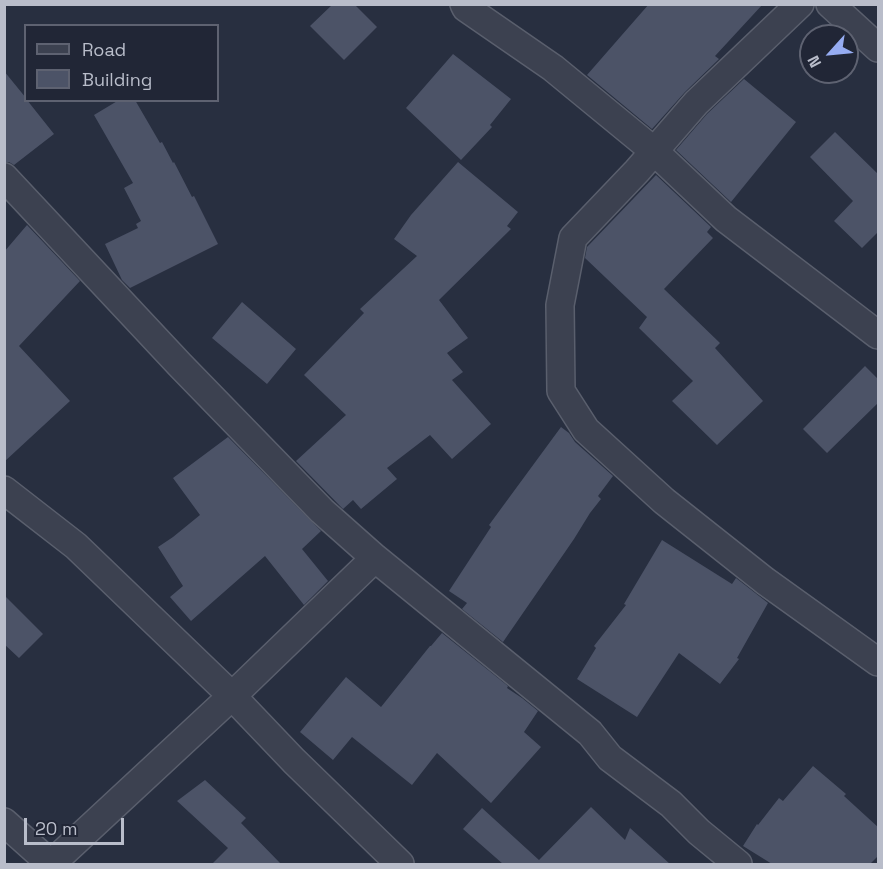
<!DOCTYPE html>
<style>
body{margin:0}
#map{position:relative;width:883px;height:869px;overflow:hidden;background:#282f40;font-family:"Space Grotesk",sans-serif}
canvas{display:block}
.frame{position:absolute;inset:0;border:6px solid #b9bdca;pointer-events:none}
.legend{position:absolute;left:24px;top:24px;width:195px;height:78px;box-sizing:border-box;background:#212636;border:2px solid #5e6271;margin:0;padding:8px 10px;list-style:none;font-size:18px;color:#b9bdca}
.legend li{display:flex;align-items:center;gap:12px;height:30px}
.legend b{width:30px;border:2px solid #5e6271}
.north{position:absolute;left:799px;top:24px;width:60px;height:60px;box-sizing:border-box;background:#212636;border:2px solid #5e6271;border-radius:50%;rotate:243deg;font-size:16px;font-weight:700;line-height:24px;text-align:center;color:#b9bdca}
.north::after{content:'';display:block;margin:auto;width:21px;height:27px;background:#96acf2;clip-path:polygon(50% 0,100% 100%,50% 72%,0 100%)}
.scale{position:absolute;left:24px;top:818px;width:100px;height:27px;box-sizing:border-box;border:3px solid #b9bdca;border-top:0;padding-left:8px;font-size:18px;line-height:21px;white-space:nowrap;color:#b9bdca;-webkit-text-stroke:4px #212636;paint-order:stroke}
</style>
<div id="map">
<canvas width="883" height="869"></canvas>
<div class="frame"></div>
<ul class="legend">
<li><b style="height:8px;background:#3c4150"></b>Road</li>
<li><b style="height:16px;background:#4c5367"></b>Building</li>
</ul>
<div class="north">N</div>
<div class="scale">20 m</div>
</div>
<script>
const ctx = document.querySelector('canvas').getContext('2d');
ctx.lineJoin = 'round';
function paint(path, color) { ctx.fillStyle = color; ctx.fill(path, 'evenodd'); }
const shape = rows => new Path2D(rows.map(r => 'M' + r).join(''));
function trace(path, color, width, dash) { ctx.strokeStyle = color; ctx.lineWidth = width; ctx.lineCap = dash ? 'butt' : 'round'; ctx.setLineDash(dash || []); ctx.stroke(path); }
const building = shape([
 [333,4,354,4,377,27,344,60,310,26],
 [649,4,763,4,715,56,719,59,685,92,652,129,587,75],
 [453,54,511,99,490,125,492,127,461,160,406,108],
 [4,71,26,98,26,100,27,100,54,134,14,165,9,162,4,162],
 [744,79,796,122,731,202,676,150,707,114],
 [119,100,135,100,160,143,162,142,173,163,174,162,192,197,194,196,218,244,130,288,122,280,105,244,138,228,136,224,141,221,124,188,133,183,94,115],
 [835,132,879,175,879,231,862,248,834,221,853,201,810,157],
 [458,162,518,212,507,226,511,229,439,300,468,338,447,353,463,372,452,380,491,424,452,459,430,435,387,468,397,479,361,509,353,500,343,509,296,461,346,415,304,375,364,313,360,309,417,256,394,239,411,215],
 [656,175,711,227,707,232,713,238,664,289,720,343,715,348,763,401,717,445,672,401,693,381,639,328,647,317,585,258,587,247],
 [27,225,80,281,19,346,70,401,4,462,4,252],
 [242,302,296,349,267,384,212,338],
 [865,366,879,380,879,402,827,453,803,429],
 [561,427,569,433,575,442,613,476,598,496,601,499,590,513,574,539,503,642,462,609,467,603,449,591,491,527,489,525],
 [228,437,321,531,302,549,328,581,304,605,265,556,191,621,170,597,183,586,158,547,173,537,200,515,173,478],
 [662,540,732,584,736,578,768,603,737,658,739,659,720,684,679,653,637,717,577,679,596,648,594,646,626,605,624,604],
 [4,595,43,634,19,658,4,644],
 [442,633,508,686,507,688,522,698,538,711,524,732,541,747,491,803,437,753,412,785,352,737,333,760,300,732,346,677,381,707,430,646,431,646],
 [813,766,846,794,844,796,879,828,879,855,870,864,772,864,743,846,757,824,758,825,779,798,783,801],
 [205,780,246,818,241,823,281,864,212,864,228,848,177,801],
 [591,807,625,840,630,828,670,864,503,864,463,829,482,808,539,860]
]);
const street = shape([
 [464,4,466,8,553,68,654,151,726,219,878,335],
 [800,4,696,103,637,171,573,238,560,305,561,391,586,430,664,501,765,581,878,662],
 [830,4,878,48],
 [4,177,180,365,322,511,375,558,590,733,610,758,671,804,699,832,738,864],
 [4,490,76,546,232,696,294,761,400,864],
 [4,822,51,864],
 [51,864,232,696,375,558]
]);
paint(building, '#4c5367');
trace(street, '#5a5f6d', 30);
trace(street, '#3c4150', 27);
</script>
